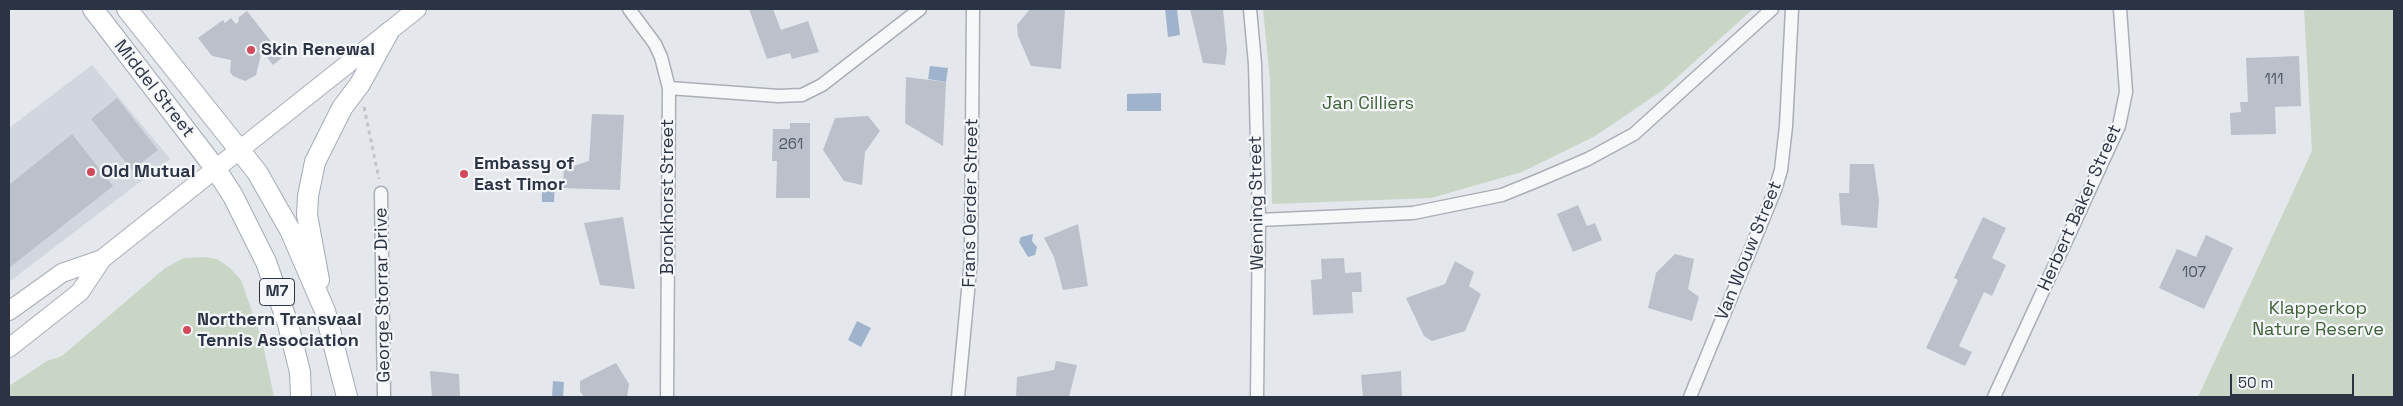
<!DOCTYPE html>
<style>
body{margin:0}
#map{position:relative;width:2403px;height:406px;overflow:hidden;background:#e4e7ec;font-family:"Space Grotesk",sans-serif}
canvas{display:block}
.frame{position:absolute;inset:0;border:10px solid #2b3445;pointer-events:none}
.scale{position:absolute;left:2230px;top:374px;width:124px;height:22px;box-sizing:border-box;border:2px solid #2b3445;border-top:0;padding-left:6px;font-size:15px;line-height:18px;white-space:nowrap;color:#2b3445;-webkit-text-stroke:4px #f4f6f9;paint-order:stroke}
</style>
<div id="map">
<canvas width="2403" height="406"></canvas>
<div class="frame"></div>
<div class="scale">50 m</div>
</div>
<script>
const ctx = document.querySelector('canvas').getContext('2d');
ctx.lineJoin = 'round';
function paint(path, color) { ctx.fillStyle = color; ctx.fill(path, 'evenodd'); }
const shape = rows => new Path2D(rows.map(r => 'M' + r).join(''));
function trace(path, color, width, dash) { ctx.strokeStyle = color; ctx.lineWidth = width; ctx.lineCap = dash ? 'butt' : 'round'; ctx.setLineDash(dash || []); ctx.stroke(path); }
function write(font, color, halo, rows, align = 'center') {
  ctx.font = font + ' "Space Grotesk",sans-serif'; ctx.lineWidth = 4.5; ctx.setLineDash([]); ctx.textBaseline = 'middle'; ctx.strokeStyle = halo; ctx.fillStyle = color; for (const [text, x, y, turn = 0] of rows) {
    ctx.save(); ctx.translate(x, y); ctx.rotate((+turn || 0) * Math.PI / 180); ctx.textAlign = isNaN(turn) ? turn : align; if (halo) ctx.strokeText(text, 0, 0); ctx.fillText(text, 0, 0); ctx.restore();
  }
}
const built = shape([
 [92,65,170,159,9,282,9,128]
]);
const green = shape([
 [1263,9,1753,9,1663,90,1595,136,1522,172,1431,198,1272,204,1270,80],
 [2304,9,2394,9,2394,397,2198,397,2312,151],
 [204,257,217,259,230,268,241,280,262,340,274,397,9,397,9,386,47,361,62,356,165,268,184,258]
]);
const water = shape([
 [1165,9,1177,9,1180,35,1168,37],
 [930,66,948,68,946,82,928,79],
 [1161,93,1161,111,1127,111,1127,94],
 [542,181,555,181,554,202,542,202],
 [1033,234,1032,241,1037,247,1035,255,1028,257,1019,242,1021,237],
 [857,321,871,328,861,347,848,340],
 [553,381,564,382,563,397,552,397]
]);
const building = shape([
 [749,9,773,9,781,30,808,21,819,52,792,59,790,53,767,59],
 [1030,9,1065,9,1061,69,1031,66,1018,36,1017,25],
 [1190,9,1223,9,1227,51,1225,65,1203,63],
 [247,11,283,57,273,65,262,51,256,75,245,81,233,76,230,72,231,60,212,56,198,38,223,20,225,23,231,18,236,24,239,21,238,18],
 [2299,56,2301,106,2275,107,2276,134,2231,135,2230,113,2241,112,2240,102,2248,102,2246,58],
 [906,77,946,82,943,146,905,123],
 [117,98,158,150,132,170,91,119],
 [592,114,624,115,620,190,562,188,564,169,589,161],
 [868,116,880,131,865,152,862,185,844,181,823,150,835,118],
 [790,123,810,123,810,198,776,198,777,161,772,161,773,129,790,129],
 [72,134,113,186,9,268,9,185],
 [1850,164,1874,164,1879,201,1877,228,1841,225,1839,193,1849,193],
 [1578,205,1587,226,1595,223,1602,240,1573,252,1557,214],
 [623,217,635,289,600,285,584,223],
 [1983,217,2006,228,1992,258,2006,265,1992,296,1984,292,1959,346,1972,352,1965,366,1926,348,1958,280,1954,278],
 [1078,224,1088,286,1063,290,1054,257,1044,238],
 [2206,235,2233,248,2204,309,2159,288,2177,249,2196,257],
 [1675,254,1694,259,1688,289,1699,297,1692,321,1648,308,1656,273],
 [1344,258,1345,273,1361,272,1362,292,1352,292,1353,313,1313,315,1311,280,1322,279,1321,259],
 [1455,261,1474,272,1469,286,1481,294,1465,331,1432,341,1424,336,1406,298,1445,284],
 [1056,361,1077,365,1069,397,1016,397,1017,377,1054,370],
 [616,363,629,384,627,397,584,397,580,391,580,381],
 [430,371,459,374,460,397,432,397],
 [1401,371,1402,397,1363,397,1361,375]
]);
const path = shape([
 [364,107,379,179]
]);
const minor = shape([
 [629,9,655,44,661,57,669,88,667,397],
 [1250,9,1255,64,1259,220,1257,397],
 [669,88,778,96,802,95,822,85,920,9],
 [381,193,384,397],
 [1259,220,1413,213,1502,195,1539,180,1588,159,1634,134,1772,9],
 [958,397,971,259,973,9],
 [1690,397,1775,190,1781,170,1786,126,1792,9],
 [1994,397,2119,126,2126,92,2120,9]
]);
const secondary = shape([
 [9,311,62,273,102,259,417,9],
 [9,348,80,292,102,259]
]);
const primary = shape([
 [93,9,215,168,233,196,266,262,288,324,300,372,301,397],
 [127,9,257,172,290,230,325,311,347,397],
 [319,280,307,215,308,196,315,162,342,108,360,84,388,33]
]);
const markers = [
 [251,50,5,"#d1495b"],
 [91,172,5,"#d1495b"],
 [464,174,5,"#d1495b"],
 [187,330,5,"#d1495b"]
];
const numberNames = [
 ["111",2274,80],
 ["261",791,145],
 ["107",2194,273]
];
const shields = [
 [277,292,35]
];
const shieldNames = [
 ["M7",277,292]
];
const poiNames = [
 ["Skin Renewal",261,50],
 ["Embassy of",474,164],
 ["East Timor",474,185],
 ["Old Mutual",101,172],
 ["Northern Transvaal",197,320],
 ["Tennis Association",197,341]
];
const streetNames = [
 ["Middel Street",154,89,52],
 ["Bronkhorst Street",668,197,-90],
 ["Frans Oerder Street",971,203,-89],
 ["Wenning Street",1257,203,-91],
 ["Herbert Baker Street",2080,208,-66],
 ["Van Wouw Street",1749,251,-68],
 ["George Storrar Drive",383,295,-91]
];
const parkNames = [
 ["Jan Cilliers",1368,104],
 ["Klapperkop",2318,309],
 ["Nature Reserve",2318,330]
];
paint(built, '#d2d6de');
paint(green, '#c9d6c5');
paint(water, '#9fb4cc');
paint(building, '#bbc0ca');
trace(minor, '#a9aeb7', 15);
trace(secondary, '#a9aeb7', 20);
trace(primary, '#a3abb8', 22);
trace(path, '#c2c5cb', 3, [4, 4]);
trace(minor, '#f7f8fa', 12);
trace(secondary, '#fff', 18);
trace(primary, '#fff', 20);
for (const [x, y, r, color] of markers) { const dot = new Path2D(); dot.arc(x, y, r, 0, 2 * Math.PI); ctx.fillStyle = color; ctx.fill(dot); trace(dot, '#f4f6f9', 2); }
write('15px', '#4f5766', null, numberNames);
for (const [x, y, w] of shields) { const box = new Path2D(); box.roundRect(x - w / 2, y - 13.5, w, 27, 4); ctx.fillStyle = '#f4f6f9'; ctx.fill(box); trace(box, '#2b3445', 1); }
write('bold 16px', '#2b3445', null, shieldNames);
write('bold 18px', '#2b3445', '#f4f6f9', poiNames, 'left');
write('18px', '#2b3445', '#f4f6f9', streetNames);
write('18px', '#3f6138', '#f4f6f9', parkNames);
</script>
